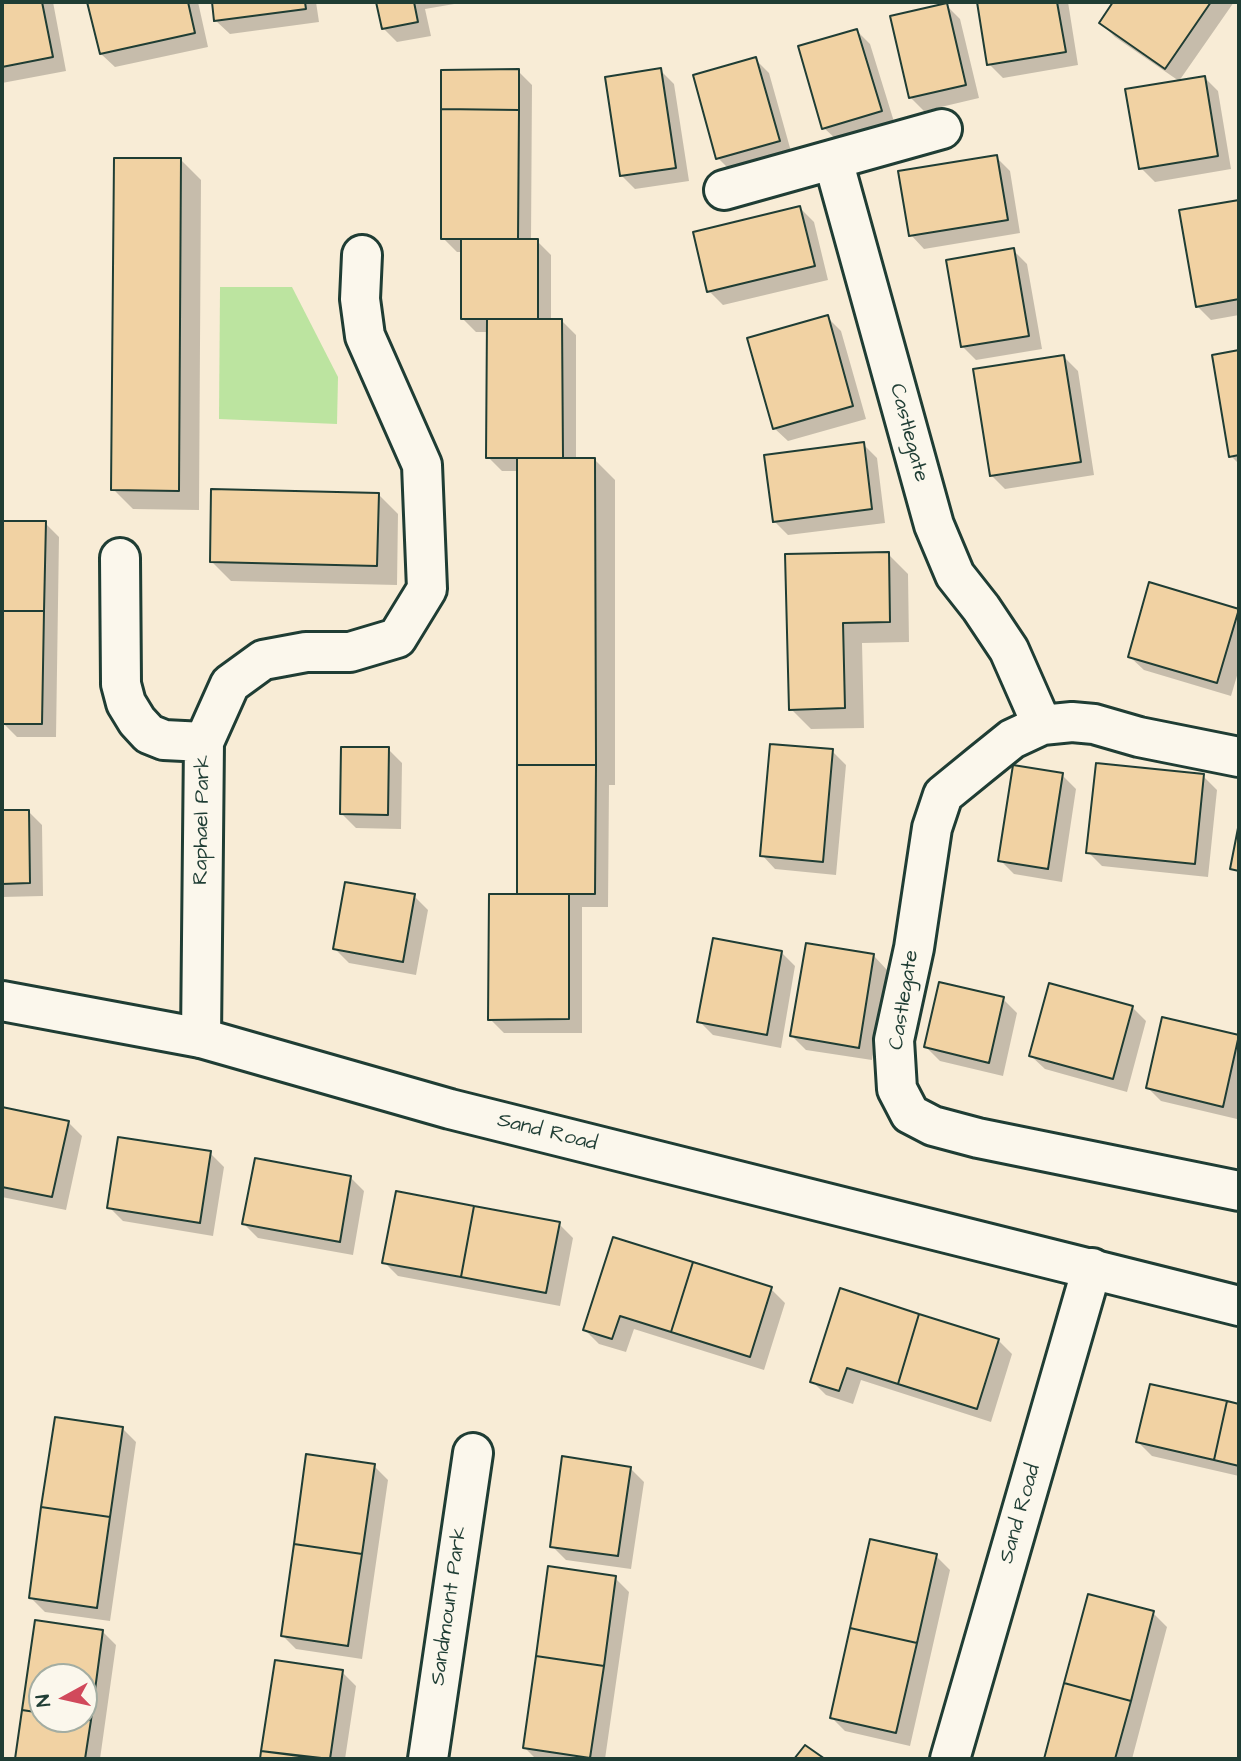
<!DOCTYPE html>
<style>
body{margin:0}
#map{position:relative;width:1241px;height:1761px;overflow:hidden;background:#f8ecd6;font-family:"Architects Daughter",sans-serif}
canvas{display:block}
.frame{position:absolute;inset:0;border:4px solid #1f3d34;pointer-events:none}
.north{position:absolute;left:28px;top:1663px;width:70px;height:70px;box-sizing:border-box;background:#fbf7ec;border:2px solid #a3ada2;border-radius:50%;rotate:262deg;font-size:19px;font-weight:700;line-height:28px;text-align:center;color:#1f3d34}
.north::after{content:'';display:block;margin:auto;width:24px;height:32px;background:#d1495b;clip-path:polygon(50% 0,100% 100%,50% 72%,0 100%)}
</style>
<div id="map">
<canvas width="1241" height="1761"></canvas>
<div class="frame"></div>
<div class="north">N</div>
</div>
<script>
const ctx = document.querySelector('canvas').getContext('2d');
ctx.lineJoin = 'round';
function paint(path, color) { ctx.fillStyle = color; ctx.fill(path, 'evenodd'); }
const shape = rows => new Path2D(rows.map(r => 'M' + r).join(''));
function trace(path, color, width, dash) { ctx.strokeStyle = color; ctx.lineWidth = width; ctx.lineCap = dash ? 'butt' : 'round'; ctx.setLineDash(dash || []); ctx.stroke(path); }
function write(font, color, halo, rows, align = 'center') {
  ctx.font = font + ' "Architects Daughter",sans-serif'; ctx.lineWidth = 6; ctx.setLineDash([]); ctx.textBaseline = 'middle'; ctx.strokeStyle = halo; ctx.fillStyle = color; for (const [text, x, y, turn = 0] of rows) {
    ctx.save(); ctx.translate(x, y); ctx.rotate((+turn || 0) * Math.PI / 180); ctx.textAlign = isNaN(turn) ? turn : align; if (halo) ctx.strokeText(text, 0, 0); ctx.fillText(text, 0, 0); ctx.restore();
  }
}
const green = shape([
 [220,287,292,287,338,377,337,424,219,419]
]);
const shadow = shape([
 [2,2,53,2,66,71,2,83],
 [89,2,198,2,208,47,115,67,101,54],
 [213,2,316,2,319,22,230,34,216,21],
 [378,2,466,2,425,9,431,36,397,42,384,29],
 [979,2,1068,2,1078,65,1003,78,989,64],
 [1115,2,1234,2,1179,81,1115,37,1101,23],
 [946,5,960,19,979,98,924,111,910,97],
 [857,31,870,44,895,125,838,141,824,128],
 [755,59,769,73,792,155,732,172,718,158],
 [660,70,674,84,689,181,635,189,621,175],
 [518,71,532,85,531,241,537,241,551,255,551,321,562,321,576,335,576,460,595,460,615,480,615,785,609,785,608,907,582,907,582,1033,504,1033,490,1019,519,896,519,471,502,471,488,457,488,332,476,332,462,318,463,252,457,252,443,238],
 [1205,78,1218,91,1231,169,1155,182,1141,168],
 [996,157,1010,171,1020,233,924,249,911,235],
 [181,160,201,180,199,510,133,509,113,489],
 [1239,201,1239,315,1211,320,1197,306,1181,211],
 [800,208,814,222,828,280,723,305,709,291],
 [1013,250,1027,264,1042,349,976,360,962,346],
 [827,317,841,331,866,419,788,441,774,428],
 [1239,352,1239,464,1231,456,1214,356],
 [1064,357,1078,371,1094,475,1005,489,991,475],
 [863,444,877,458,885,523,788,535,774,521],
 [378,494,398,514,397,585,231,581,211,561],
 [2,523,45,523,59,537,56,737,17,737,3,723,4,624,2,624],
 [888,554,908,574,909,642,862,643,864,728,811,729,791,709,786,556],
 [1151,584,1239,611,1239,669,1231,696,1144,670,1130,657],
 [388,749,402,763,401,829,356,828,342,814],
 [832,751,846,765,836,875,775,869,762,855],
 [1062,775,1076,789,1062,882,1014,874,1000,860],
 [1203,776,1217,790,1208,877,1102,866,1088,852],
 [28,811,42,825,43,896,2,897,2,812],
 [414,896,428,910,416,975,349,963,335,949],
 [781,952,795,966,781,1048,713,1035,699,1021],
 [874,956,887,970,872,1060,806,1050,792,1036],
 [1003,999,1017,1013,1003,1076,940,1061,926,1047],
 [1132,1007,1146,1021,1127,1092,1045,1069,1031,1056],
 [1164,1019,1239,1037,1239,1108,1237,1119,1161,1101,1147,1087],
 [2,1108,68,1122,82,1136,66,1210,2,1197],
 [210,1153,224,1167,213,1236,123,1221,109,1207],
 [350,1177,364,1191,353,1255,258,1238,244,1224],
 [559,1224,573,1238,560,1306,398,1276,384,1262],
 [614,1239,771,1289,785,1303,764,1370,634,1329,626,1352,599,1344,585,1330],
 [841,1291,998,1340,1012,1354,991,1422,861,1380,853,1404,826,1395,812,1381],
 [1151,1386,1239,1406,1239,1476,1152,1456,1138,1442],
 [122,1428,136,1442,110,1621,45,1612,31,1598],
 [374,1466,388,1480,362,1659,296,1649,282,1635],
 [630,1468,644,1482,631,1569,566,1560,552,1546],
 [936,1556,950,1570,910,1746,845,1731,831,1717],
 [615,1578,629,1592,605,1759,536,1759,524,1747],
 [1089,1596,1153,1613,1167,1627,1132,1759,1046,1759],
 [37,1622,102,1631,116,1645,100,1759,17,1759],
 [42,1677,84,1677,84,1719,42,1719],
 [276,1662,342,1672,356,1686,345,1759,262,1759]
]);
const building = shape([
 [2,2,42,2,53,57,2,67,2,2],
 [87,2,188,2,195,33,100,54,87,2],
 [212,2,305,2,306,9,214,21,212,2],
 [376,2,414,2,418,22,382,29,376,2],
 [977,2,1057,2,1066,52,987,65,977,2],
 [1113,2,1211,2,1165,69,1099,23,1113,2],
 [947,3,966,85,909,98,890,16,947,3],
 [857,29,882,111,822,129,798,46,857,29],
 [756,57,780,141,716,159,693,75,756,57],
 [661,68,676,168,620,176,605,77,661,68],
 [519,69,519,110,441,109,441,70,519,69],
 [1205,76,1218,156,1139,169,1125,89,1205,76],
 [441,109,519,110,518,239,441,239,441,109],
 [997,155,1008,220,909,236,898,171,997,155],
 [114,158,181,158,179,491,111,490,114,158],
 [1239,200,1239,299,1196,307,1179,210,1239,200],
 [800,206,815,266,707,292,693,232,800,206],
 [461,239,538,239,538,319,461,319,461,239],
 [1014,248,1029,336,961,347,946,260,1014,248],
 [828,315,853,406,773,429,747,338,828,315],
 [487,319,562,319,563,458,486,458,487,319],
 [1239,350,1239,455,1229,457,1212,355,1239,350],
 [1064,355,1081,462,990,476,973,369,1064,355],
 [864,442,872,509,773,522,764,455,864,442],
 [517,458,595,458,596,765,517,765,517,458],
 [211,489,379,493,377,566,210,562,211,489],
 [2,521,46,521,44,611,2,611,2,521],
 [889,552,890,622,843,623,845,708,789,710,785,554,889,552],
 [1149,582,1239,609,1217,683,1128,657,1149,582],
 [3,611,44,611,42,724,2,724,3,611],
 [770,744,833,749,823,862,760,856,770,744],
 [341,747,389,747,388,815,340,814,341,747],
 [1096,763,1204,774,1195,864,1086,853,1096,763],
 [517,765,596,765,595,894,517,894,517,765],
 [1013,765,1063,773,1048,869,998,861,1013,765],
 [2,810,29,810,30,883,2,884,2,810],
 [1239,823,1239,871,1230,869,1239,823],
 [345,882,415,894,403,962,333,949,345,882],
 [489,894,569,894,569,1019,488,1020,489,894],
 [713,938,782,951,767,1035,697,1022,713,938],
 [806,943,874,954,859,1048,790,1036,806,943],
 [939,982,1004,997,989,1063,924,1047,939,982],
 [1049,983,1133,1006,1113,1079,1029,1056,1049,983],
 [1162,1017,1239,1035,1223,1107,1146,1088,1162,1017],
 [2,1107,69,1121,52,1197,2,1187,2,1107],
 [118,1137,211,1151,200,1223,107,1208,118,1137],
 [255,1158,351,1176,340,1242,242,1224,255,1158],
 [396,1191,474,1206,461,1277,382,1263,396,1191],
 [474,1206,560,1222,546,1293,461,1277,474,1206],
 [613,1237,693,1262,671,1332,620,1316,612,1339,583,1330,613,1237],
 [693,1262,772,1287,750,1357,671,1332,693,1262],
 [840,1288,919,1314,898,1384,847,1368,839,1391,810,1382,840,1288],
 [919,1314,999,1339,977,1409,898,1384,919,1314],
 [1150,1384,1227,1401,1214,1460,1136,1442,1150,1384],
 [1227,1401,1239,1404,1239,1466,1214,1460,1227,1401],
 [55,1417,123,1427,110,1517,41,1507,55,1417],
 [306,1454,375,1464,362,1554,294,1544,306,1454],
 [562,1456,631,1467,618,1556,550,1547,562,1456],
 [41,1507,110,1517,97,1608,29,1598,41,1507],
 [870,1539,937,1554,917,1643,850,1628,870,1539],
 [294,1544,362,1554,348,1646,281,1636,294,1544],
 [548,1566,616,1576,604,1666,536,1656,548,1566],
 [1088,1594,1154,1611,1131,1701,1064,1683,1088,1594],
 [35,1620,103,1630,91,1720,84,1719,84,1677,42,1677,42,1713,22,1710,35,1620],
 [850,1628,917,1643,896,1733,830,1718,850,1628],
 [536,1656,604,1666,590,1758,523,1748,536,1656],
 [275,1660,343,1670,330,1759,261,1751,275,1660],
 [1064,1683,1131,1701,1115,1759,1044,1759,1064,1683],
 [22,1710,42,1713,42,1719,91,1720,85,1759,15,1759,22,1710],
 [805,1745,825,1759,794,1759,805,1745],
 [261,1751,322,1759,260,1759,261,1751]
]);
const street = shape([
 [833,160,934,525,955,575,981,608,1009,650,1042,725],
 [724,190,942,129],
 [120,558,121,684,126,703,137,721,149,734,164,740,204,742],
 [1239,757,1139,737,1094,724,1072,722,1042,725,1012,739,981,764,943,795,932,828,914,948,894,1040,897,1089,910,1114,933,1126,978,1138,1239,1191],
 [201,1038,204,742,230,684,263,660,306,652,350,652,397,638,427,589,422,465,365,336,360,299,362,255],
 [428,1759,473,1453],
 [950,1759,1092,1268]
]);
const secondary = shape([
 [2,1001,201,1038,450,1109,1239,1306]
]);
const streetNames = [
 ["Castlegate",908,433,75],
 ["Raphael Park",203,820,-89],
 ["Castlegate",905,1000,-81],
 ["Sand Road",547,1133,14],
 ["Sand Road",1021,1514,-74],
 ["Sandmount Park",450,1606,-82]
];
paint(green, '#bce4a0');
paint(shadow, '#0003');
paint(building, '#f1d2a3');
trace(building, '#1f3d34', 2);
trace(street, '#1f3d34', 44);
trace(secondary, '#1f3d34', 44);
trace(street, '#fbf7ec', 38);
trace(secondary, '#fbf7ec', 38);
write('21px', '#1f3d34', '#fbf7ec', streetNames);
</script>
